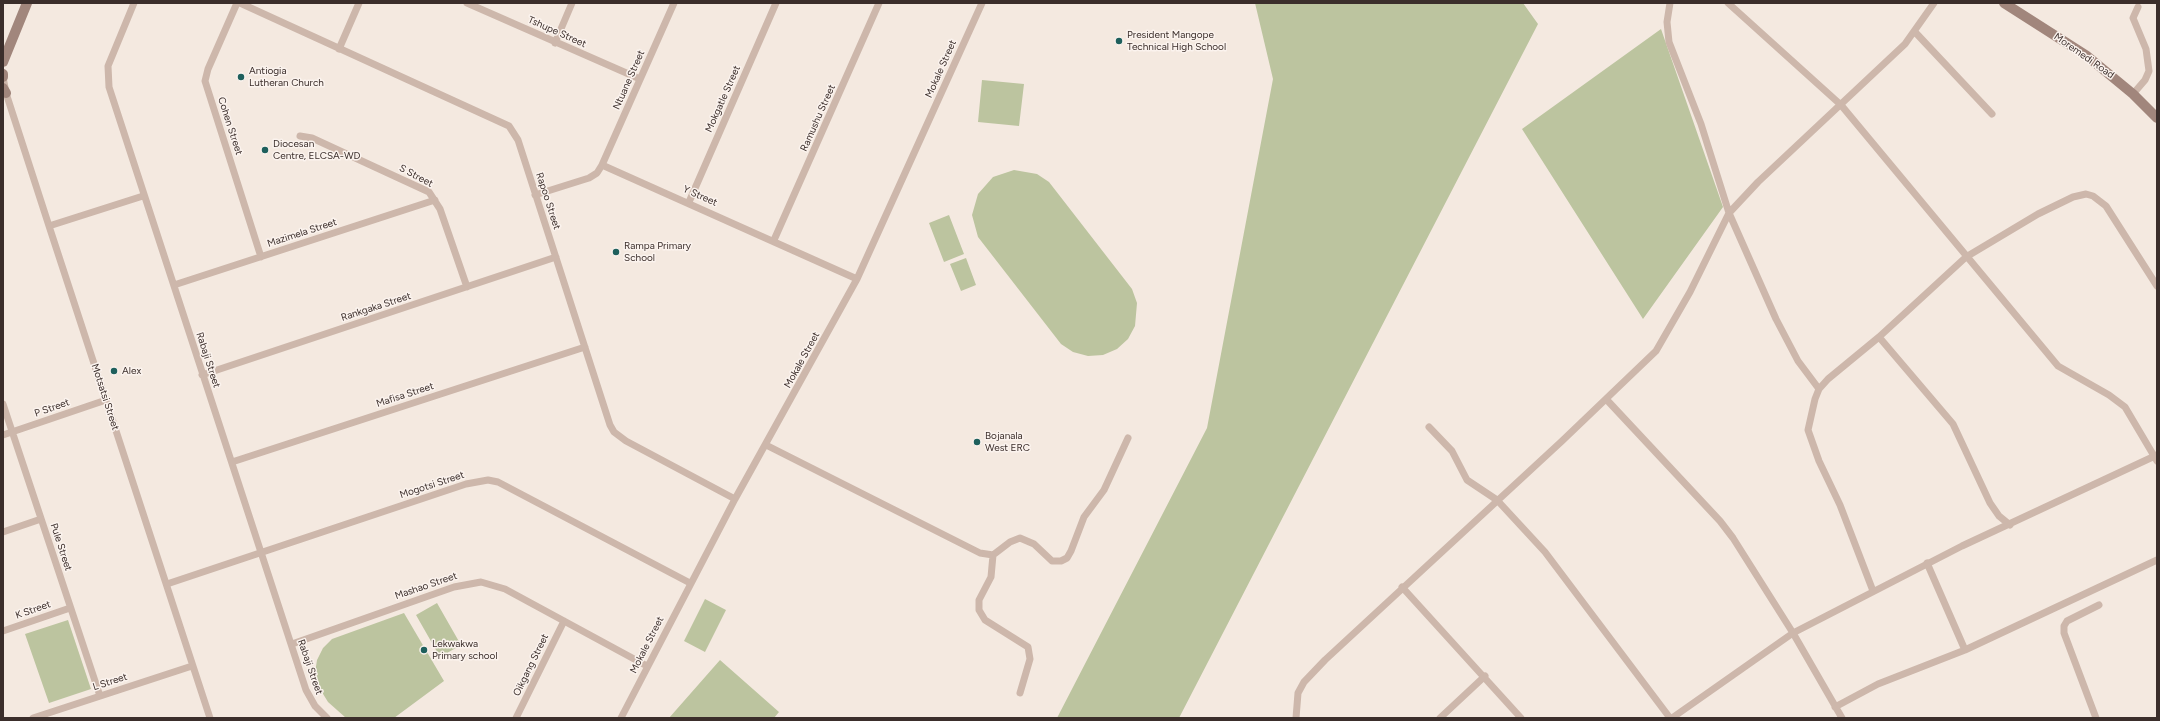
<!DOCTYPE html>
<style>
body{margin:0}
#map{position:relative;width:2160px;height:721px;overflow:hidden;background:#f4e9e0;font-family:Figtree,sans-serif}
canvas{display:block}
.frame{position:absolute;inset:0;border:4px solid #3b2e2b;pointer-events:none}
</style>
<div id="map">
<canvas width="2160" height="721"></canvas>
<div class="frame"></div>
</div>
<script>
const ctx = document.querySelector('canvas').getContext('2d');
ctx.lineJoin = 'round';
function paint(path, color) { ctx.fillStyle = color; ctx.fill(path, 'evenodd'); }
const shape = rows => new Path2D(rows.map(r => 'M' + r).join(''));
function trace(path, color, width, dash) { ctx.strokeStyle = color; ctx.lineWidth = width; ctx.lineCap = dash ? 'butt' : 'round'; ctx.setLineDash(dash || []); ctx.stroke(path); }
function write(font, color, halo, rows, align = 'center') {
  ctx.font = font + ' Figtree,sans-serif'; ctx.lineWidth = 3; ctx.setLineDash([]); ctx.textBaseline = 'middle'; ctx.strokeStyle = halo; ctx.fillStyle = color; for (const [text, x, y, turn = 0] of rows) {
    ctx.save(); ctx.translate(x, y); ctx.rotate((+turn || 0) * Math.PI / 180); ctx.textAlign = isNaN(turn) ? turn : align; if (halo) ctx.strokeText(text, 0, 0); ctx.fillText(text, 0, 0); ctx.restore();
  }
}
const green = shape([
 [1255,3,1523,3,1538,24,1179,718,1057,718,1207,428,1273,79],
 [1661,29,1723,207,1643,319,1522,129],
 [982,80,1024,84,1019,126,978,122],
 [1014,170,1037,174,1049,182,1132,289,1137,303,1135,326,1128,339,1117,349,1103,355,1088,356,1073,352,1061,344,978,237,972,215,978,194,993,177],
 [949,215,964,254,944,262,929,223],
 [966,258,976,285,961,291,950,264],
 [705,599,726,610,705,652,684,641],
 [437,603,461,645,440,657,416,615],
 [404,613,444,681,394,718,346,718,328,702,320,689,315,673,317,660,323,648,332,639],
 [68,620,91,689,49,703,25,634],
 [720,660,779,712,774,718,669,718]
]);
const street = shape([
 [134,3,108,66,109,87,306,690,315,706,327,718],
 [237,3,208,69,205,81,261,257],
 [240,3,509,126,518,140,610,425,614,432,626,441,735,499],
 [467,3,640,79],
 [1670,3,1667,22,1669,42,1701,124,1729,213,1776,319,1798,361,1819,389],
 [1728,3,1841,105,2058,366,2109,395,2125,407,2157,461],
 [1915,32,1992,114],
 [555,43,572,3],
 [339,49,359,3],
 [3,77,6,93,49,226,210,718],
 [2133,94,2145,80,2149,71,2146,49,2133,18,2138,7],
 [300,136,312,138,429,192,440,209,467,287],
 [602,165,674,3],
 [535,195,589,178,597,173,602,165,857,279],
 [689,202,776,3],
 [49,226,143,196],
 [774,240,879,3],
 [174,285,435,200],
 [1879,337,1953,424,1990,503,1999,516,2010,525],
 [202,375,556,257],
 [1606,399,1720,521,1733,538,1793,633,1842,718],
 [3,404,100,696],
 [1429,427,1452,451,1467,480,1497,500,1545,552,1670,718],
 [3,435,106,400],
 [766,445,980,553,993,555,1010,542,1020,538,1034,544,1052,561,1061,561,1067,558,1071,551,1084,517,1104,490,1128,438],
 [232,462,585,347],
 [3,532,41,519],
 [993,555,991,577,979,600,979,610,985,620,1028,647,1030,659,1020,693],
 [1927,563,1965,650],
 [167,584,466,484,488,480,498,482,690,583],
 [1402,587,1521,718],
 [1873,591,1840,505,1819,461,1808,430,1815,399,1819,389,1828,379,1879,337,1966,257,2038,214,2073,197,2086,194,2093,196,2106,206,2157,286],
 [3,631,70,608],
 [292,644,454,587,481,582,505,589,647,666],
 [1835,707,1878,684,1965,650,2157,560],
 [33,718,192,666],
 [516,718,564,621],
 [621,718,735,499,857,279,982,3],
 [1296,718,1298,693,1304,682,1325,660,1562,441,1656,351,1690,292,1729,213,1758,182,1905,44,1934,3],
 [1440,718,1485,676],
 [1672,718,1793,633,1962,546,2157,455],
 [2096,718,2064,633,2064,626,2067,621,2099,605]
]);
const secondary = shape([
 [2004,3,2087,56,2133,94,2157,118],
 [3,62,27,3],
 [3,74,3,77],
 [3,88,6,93]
]);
const markers = [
 [1119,41,4,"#1e5f5c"],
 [241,77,4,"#1e5f5c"],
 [265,150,4,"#1e5f5c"],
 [616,252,4,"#1e5f5c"],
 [114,371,4,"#1e5f5c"],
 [977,442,4,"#1e5f5c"],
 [424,650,4,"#1e5f5c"]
];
const streetNames = [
 ["Tshupe Street",557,32,24],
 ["Moremedi Road",2084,56,35],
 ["Mokale Street",941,69,-66],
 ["Ntuane Street",629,80,-66],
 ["Mokgatle Street",723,99,-66],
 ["Ramushu Street",818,118,-66],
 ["Cohen Street",230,126,72],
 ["S Street",416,176,28],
 ["Y Street",700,196,24],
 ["Rapoo Street",548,201,72],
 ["Mazimela Street",302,233,-18],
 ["Rankgaka Street",376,307,-18],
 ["Rabaji Street",208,360,72],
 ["Mokale Street",802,360,-61],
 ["Mafisa Street",405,395,-18],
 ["Motsatsi Street",105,397,72],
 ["P Street",52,408,-19],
 ["Mogotsi Street",432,485,-18],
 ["Pule Street",61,547,72],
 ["Mashao Street",426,586,-19],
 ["K Street",33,610,-19],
 ["Mokale Street",647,645,-63],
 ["Oikgang Street",531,665,-64],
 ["Rabaji Street",310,667,71],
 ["L Street",110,682,-18]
];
const poiNames = [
 ["President Mangope",1127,35],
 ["Technical High School",1127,47],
 ["Antiogia",249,71],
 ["Lutheran Church",249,83],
 ["Diocesan",273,144],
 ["Centre, ELCSA-WD",273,156],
 ["Rampa Primary",624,246],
 ["School",624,258],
 ["Alex",122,371],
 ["Bojanala",985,436],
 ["West ERC",985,448],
 ["Lekwakwa",432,644],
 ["Primary school",432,656]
];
paint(green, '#bcc49f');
trace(street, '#cdb7ab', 7);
trace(secondary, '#a1867c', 10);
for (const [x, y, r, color] of markers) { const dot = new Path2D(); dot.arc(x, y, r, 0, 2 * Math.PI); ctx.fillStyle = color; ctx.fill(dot); trace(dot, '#fbf3ee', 1.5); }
write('10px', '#3b2e2b', '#fbf3ee', streetNames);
write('10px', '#3b2e2b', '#fbf3ee', poiNames, 'left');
</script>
